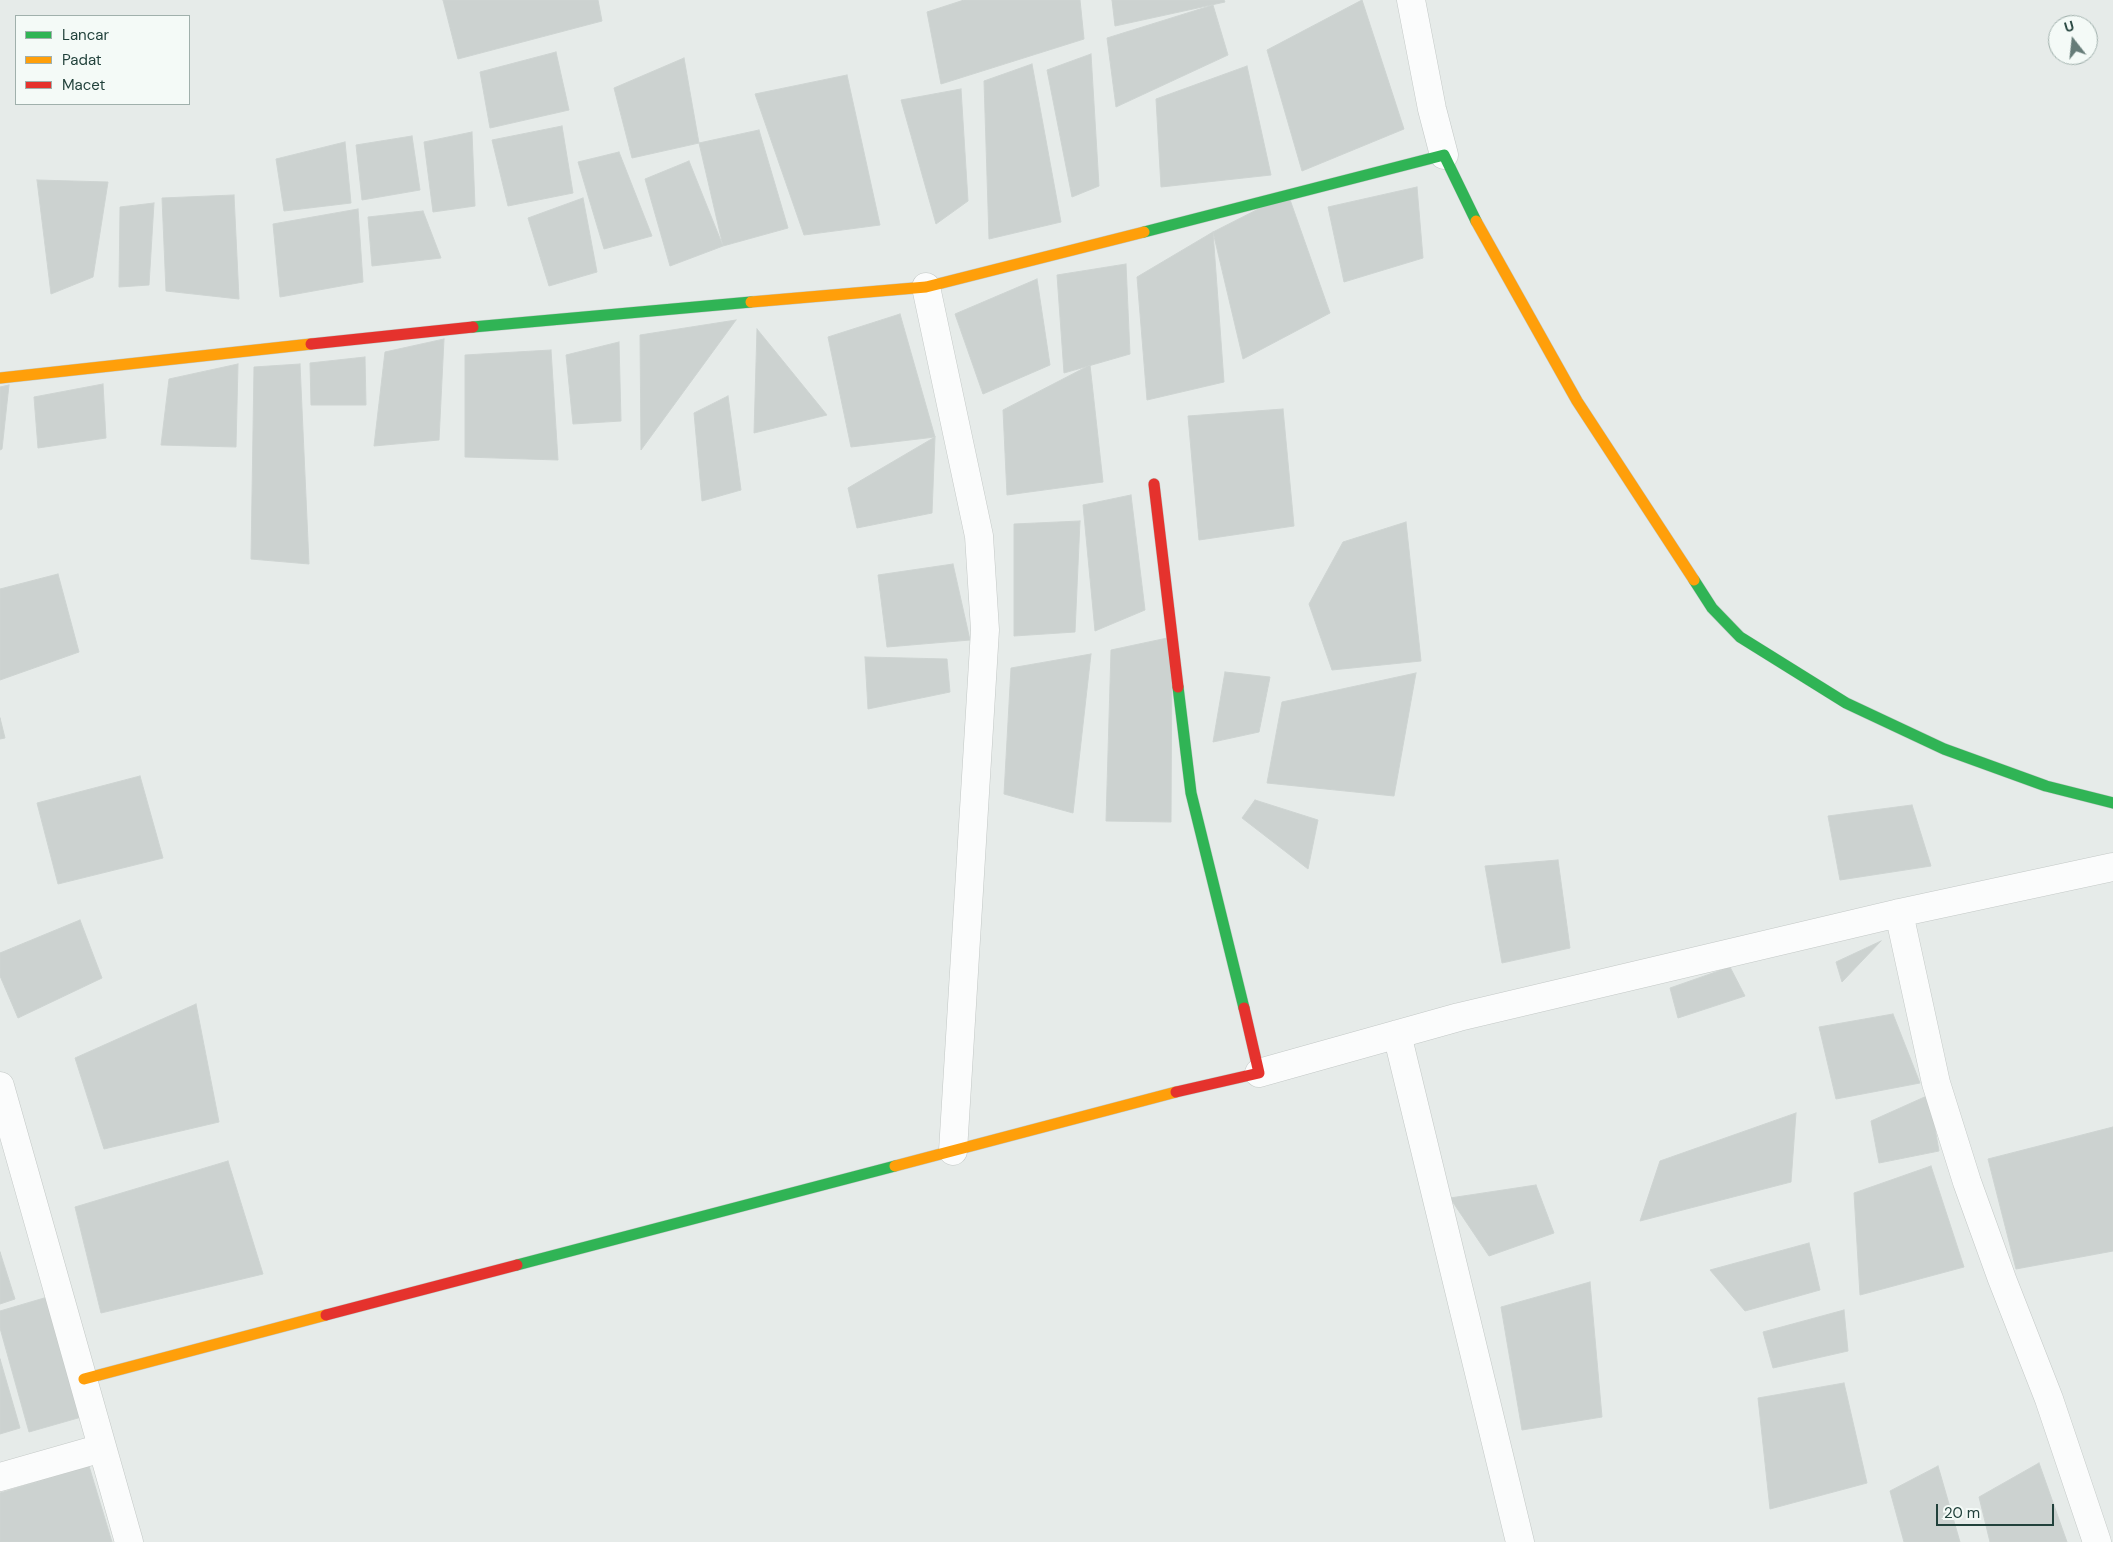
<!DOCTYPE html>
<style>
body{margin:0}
#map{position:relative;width:2113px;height:1542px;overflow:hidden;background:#e6ebe9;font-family:"DM Sans",sans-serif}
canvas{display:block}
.legend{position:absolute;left:15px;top:15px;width:175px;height:90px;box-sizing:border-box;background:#f4faf7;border:1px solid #a0b0ac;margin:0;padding:6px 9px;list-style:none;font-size:15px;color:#21413b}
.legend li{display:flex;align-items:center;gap:10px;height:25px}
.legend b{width:25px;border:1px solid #a0b0ac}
.north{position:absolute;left:2048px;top:15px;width:50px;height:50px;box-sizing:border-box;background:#f4faf7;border:1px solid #a0b0ac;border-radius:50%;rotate:344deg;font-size:14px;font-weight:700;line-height:20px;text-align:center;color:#21413b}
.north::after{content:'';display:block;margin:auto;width:18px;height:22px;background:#667c78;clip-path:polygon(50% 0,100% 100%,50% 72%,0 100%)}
.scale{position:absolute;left:1936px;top:1504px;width:118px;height:22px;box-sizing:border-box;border:2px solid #21413b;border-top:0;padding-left:6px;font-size:15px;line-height:18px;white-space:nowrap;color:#21413b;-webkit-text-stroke:4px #f4faf7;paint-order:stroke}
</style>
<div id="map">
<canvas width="2113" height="1542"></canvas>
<ul class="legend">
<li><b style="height:6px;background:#30b455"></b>Lancar</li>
<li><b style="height:6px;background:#ff9f0a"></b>Padat</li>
<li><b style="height:6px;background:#e5322d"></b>Macet</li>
</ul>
<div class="north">U</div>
<div class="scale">20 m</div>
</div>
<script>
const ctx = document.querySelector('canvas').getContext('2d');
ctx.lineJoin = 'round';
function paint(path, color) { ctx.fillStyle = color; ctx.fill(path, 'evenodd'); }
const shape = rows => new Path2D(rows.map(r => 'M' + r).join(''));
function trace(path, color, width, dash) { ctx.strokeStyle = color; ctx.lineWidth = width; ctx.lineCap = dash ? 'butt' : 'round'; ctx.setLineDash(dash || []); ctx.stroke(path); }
const building = shape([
 [443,0,598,0,602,21,458,59,443,0],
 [964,0,1080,0,1084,39,941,84,927,12,964,0],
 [1112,0,1224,0,1225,2,1115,26,1112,0],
 [1362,0,1404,129,1302,171,1267,50,1362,0],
 [1213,5,1228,55,1116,107,1107,38,1213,5],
 [556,52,569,110,490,128,480,72,556,52],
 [1091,54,1099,186,1072,197,1047,70,1091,54],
 [684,58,699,143,632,158,614,88,684,58],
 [1032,64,1061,222,989,239,984,81,1032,64],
 [1247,66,1271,175,1161,187,1156,99,1247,66],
 [847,75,880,225,804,235,755,94,847,75],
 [961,89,968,201,936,224,901,100,961,89],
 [562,126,573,193,508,206,492,140,562,126],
 [759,130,788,228,723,246,699,143,759,130],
 [472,132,475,206,433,212,424,142,472,132],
 [412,136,420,190,362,200,356,145,412,136],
 [345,142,351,203,284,211,276,159,345,142],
 [619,152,652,236,604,249,578,162,619,152],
 [689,161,723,246,670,266,645,179,689,161],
 [37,180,108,182,93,277,51,294,37,180],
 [1417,187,1423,258,1344,282,1328,207,1417,187],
 [1288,194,1330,313,1243,359,1213,232,1288,194],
 [234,195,239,299,166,291,162,198,234,195],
 [583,198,597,272,549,286,528,218,583,198],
 [154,203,149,285,119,287,120,207,154,203],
 [358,209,363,282,280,297,273,224,358,209],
 [423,211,441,258,372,266,368,217,423,211],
 [1213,232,1224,382,1147,400,1137,277,1213,232],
 [1126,264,1130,354,1064,373,1057,275,1126,264],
 [1037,279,1050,365,983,394,955,314,1037,279],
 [900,314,935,437,851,447,828,337,900,314],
 [736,320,641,450,640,335,736,320],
 [757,329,827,415,754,433,757,329],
 [444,339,439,440,374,446,385,352,444,339],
 [619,342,621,421,573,424,566,355,619,342],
 [551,350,558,460,465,457,465,355,551,350],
 [365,357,366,405,311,405,310,363,365,357],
 [238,364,236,447,161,445,169,379,238,364],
 [300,364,309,564,251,559,254,367,300,364],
 [1090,365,1103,482,1007,495,1003,410,1090,365],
 [103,384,106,438,38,448,34,397,103,384],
 [9,385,2,449,0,450,0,387,9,385],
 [728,396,741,490,702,501,694,413,728,396],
 [1283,409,1294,526,1199,540,1188,416,1283,409],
 [935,437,932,513,857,528,848,488,935,437],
 [1131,495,1145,610,1095,631,1083,505,1131,495],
 [1080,521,1075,632,1014,636,1014,524,1080,521],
 [1406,522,1421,661,1332,670,1309,604,1343,542,1406,522],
 [953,564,970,640,887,647,878,575,953,564],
 [58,574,79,652,0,680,0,589,58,574],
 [1172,637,1171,822,1106,821,1111,650,1172,637],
 [1091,654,1073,813,1004,794,1011,668,1091,654],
 [865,657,947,659,950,692,868,709,865,657],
 [1225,672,1270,677,1259,732,1213,742,1225,672],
 [1416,673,1394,796,1267,783,1282,702,1416,673],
 [0,718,5,738,0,739,0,718],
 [140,776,163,858,58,884,37,803,140,776],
 [1255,800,1318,820,1308,869,1242,818,1255,800],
 [1912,805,1931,866,1840,880,1828,816,1912,805],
 [1558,860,1570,948,1502,963,1485,866,1558,860],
 [80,920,102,978,18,1018,0,976,0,953,80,920],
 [1881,941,1842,982,1836,962,1881,941],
 [1730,967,1745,996,1678,1018,1670,988,1730,967],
 [196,1004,219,1122,104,1149,75,1058,196,1004],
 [1893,1014,1920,1083,1836,1099,1819,1027,1893,1014],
 [1929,1095,1939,1151,1879,1163,1871,1121,1929,1095],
 [1796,1113,1791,1182,1640,1221,1660,1161,1796,1113],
 [2113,1127,2113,1251,2016,1269,1988,1159,2113,1127],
 [228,1161,263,1274,101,1313,75,1207,228,1161],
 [1931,1166,1964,1267,1860,1295,1854,1193,1931,1166],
 [1536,1185,1554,1233,1489,1256,1450,1198,1536,1185],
 [1809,1243,1820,1290,1745,1311,1710,1270,1809,1243],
 [0,1252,15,1299,0,1304,0,1252],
 [1590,1282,1602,1417,1522,1430,1501,1307,1590,1282],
 [51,1296,85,1416,29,1432,0,1328,0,1311,51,1296],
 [1844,1310,1848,1351,1773,1368,1763,1332,1844,1310],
 [0,1359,20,1428,0,1434,0,1359],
 [1844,1383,1867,1483,1770,1509,1758,1398,1844,1383],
 [2039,1463,2067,1542,1990,1542,1979,1497,2039,1463],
 [89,1466,112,1542,0,1542,0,1493,89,1466],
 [1938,1466,1960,1542,1904,1542,1890,1491,1938,1466]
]);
const street = shape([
 [1411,0,1432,109,1444,155],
 [926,287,979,536,985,630,953,1151],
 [1899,913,1936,1083,1967,1182,2002,1279,2049,1399,2097,1542],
 [1397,1034,1520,1542],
 [1259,1073,1459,1017,1899,913,2113,867],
 [0,1086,129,1542],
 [0,1477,102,1448]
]);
const fast = shape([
 [1144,232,1444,155,1476,221],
 [473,327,751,302],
 [1694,580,1712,608,1740,637,1846,703,1944,749,2046,786,2113,803],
 [1178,687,1191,793,1244,1008],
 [517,1265,895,1166]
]);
const slow = shape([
 [1476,221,1577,401,1694,580],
 [751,302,926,287,1144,232],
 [0,378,311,344],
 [895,1166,1176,1092],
 [84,1379,326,1315]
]);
const jam = shape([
 [311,344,473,327],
 [1154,484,1178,687],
 [1176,1092,1259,1073,1244,1008],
 [326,1315,517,1265]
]);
paint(building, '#ccd2d0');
trace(building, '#ced4d2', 1);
trace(street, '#c3c8c6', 29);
trace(fast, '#c1c9c6', 12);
trace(slow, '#c1c9c6', 12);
trace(jam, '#c1c9c6', 12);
trace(street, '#fbfcfc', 28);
trace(fast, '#30b455', 11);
trace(slow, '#ff9f0a', 11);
trace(jam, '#e5322d', 11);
</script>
